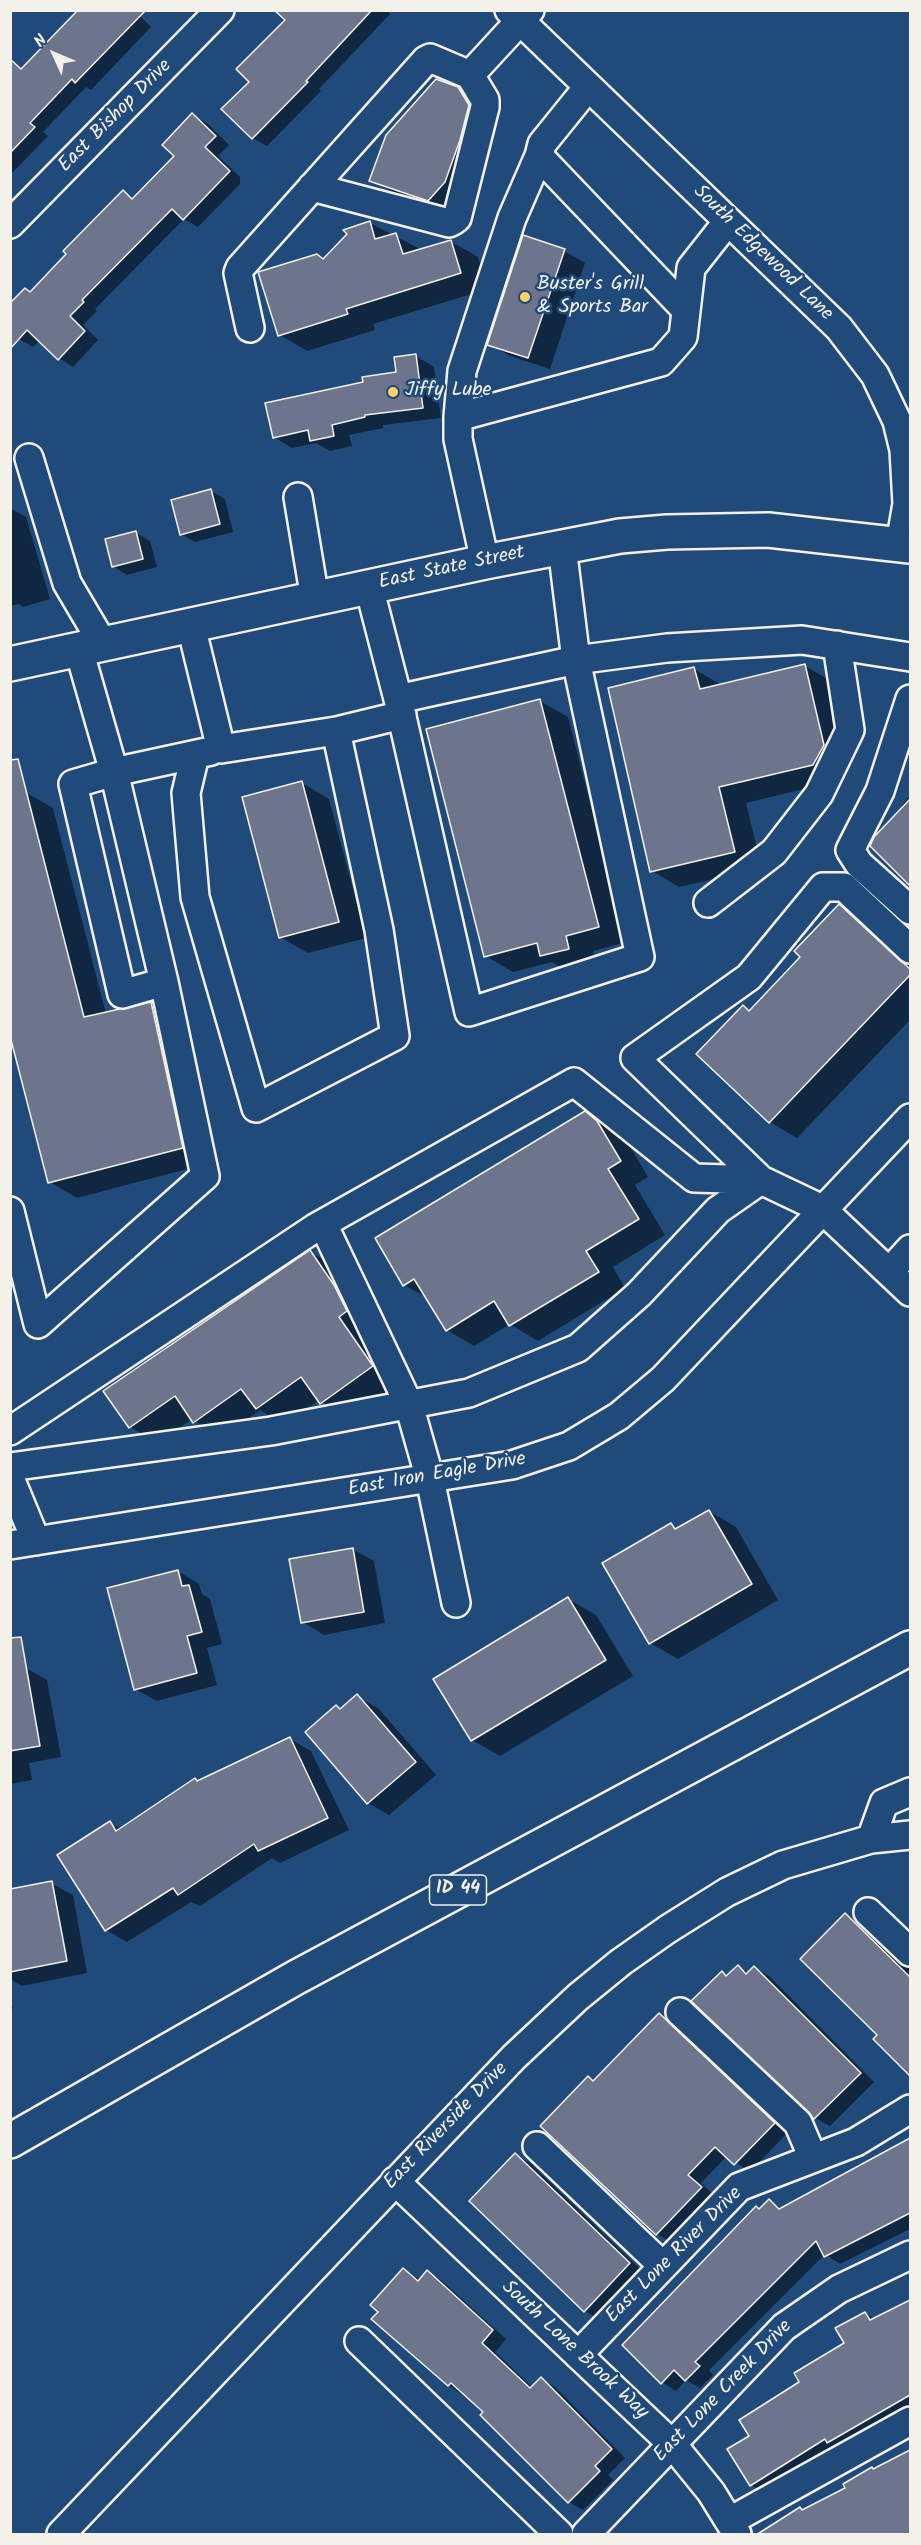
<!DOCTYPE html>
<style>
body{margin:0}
#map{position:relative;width:921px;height:2545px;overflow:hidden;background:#1f4a7a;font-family:Kalam,sans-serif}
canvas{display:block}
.frame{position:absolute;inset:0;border:12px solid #f4f1e8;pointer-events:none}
.north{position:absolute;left:24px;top:24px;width:60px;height:60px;-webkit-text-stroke:4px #1f4a7a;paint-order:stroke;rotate:314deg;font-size:16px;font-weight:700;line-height:24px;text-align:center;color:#f4f1e8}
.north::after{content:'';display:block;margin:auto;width:21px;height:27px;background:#f4f1e8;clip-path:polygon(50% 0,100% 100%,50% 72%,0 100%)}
</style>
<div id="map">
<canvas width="921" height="2545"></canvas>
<div class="frame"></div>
<div class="north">N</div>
</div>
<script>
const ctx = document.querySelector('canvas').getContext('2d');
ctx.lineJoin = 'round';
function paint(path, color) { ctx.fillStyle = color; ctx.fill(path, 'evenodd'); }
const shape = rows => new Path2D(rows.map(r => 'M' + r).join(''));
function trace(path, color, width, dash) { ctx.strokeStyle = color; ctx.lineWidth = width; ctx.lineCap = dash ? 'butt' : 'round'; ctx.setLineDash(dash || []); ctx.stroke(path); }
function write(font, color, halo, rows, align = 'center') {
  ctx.font = font + ' Kalam,sans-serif'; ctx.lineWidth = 5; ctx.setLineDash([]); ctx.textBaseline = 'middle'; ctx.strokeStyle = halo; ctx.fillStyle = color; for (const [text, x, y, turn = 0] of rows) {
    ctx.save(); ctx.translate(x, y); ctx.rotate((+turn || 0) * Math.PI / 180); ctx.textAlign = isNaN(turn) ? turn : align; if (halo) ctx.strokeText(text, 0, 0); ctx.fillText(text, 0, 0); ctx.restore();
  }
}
const shadow = shape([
 [134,10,151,27,91,90,86,87,43,132,48,136,10,175,10,71,16,66,23,70],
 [291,10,387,10,390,14,319,89,321,91,267,146,252,138],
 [459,90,481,103,450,212,395,193,373,181],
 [192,115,207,123,229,145,218,156,240,177,240,184,198,227,184,219,95,309,97,311,83,325,98,340,73,367,59,358,40,340,33,347,19,339,10,330,31,293,123,192,135,199,176,156],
 [370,223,422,250,450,241,478,257,488,289,373,324,375,330,307,351,280,335,317,255,324,260],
 [564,251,585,263,550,369,510,356,489,344],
 [416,356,434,367,441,418,383,425,383,428,349,435,352,446,330,451,316,443,292,448,274,437,365,383,398,373],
 [211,491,225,499,233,532,195,542,181,534],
 [10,508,26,517,50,599,23,607,19,604,10,606],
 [136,533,150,541,157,567,127,575,113,566],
 [805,666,833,682,851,762,841,780,746,803,762,868,679,887,652,871,694,669,722,685],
 [540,701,568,717,626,942,593,951,596,964,569,971,552,962,513,972,486,956],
 [302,783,329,799,366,938,308,953,280,937],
 [25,792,53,808,106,1014,151,1004,179,1020,210,1163,77,1198,50,1182],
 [910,796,910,884,872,846,904,809,901,806],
 [839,905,867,921,910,962,910,1020,797,1138,770,1122,743,1007,750,1011,802,957],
 [585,1112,625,1138,648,1177,635,1185,665,1235,613,1267,625,1288,538,1341,510,1324,474,1346,447,1330,428,1298,404,1285],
 [310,1252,338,1268,400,1382,349,1419,319,1400,284,1424,260,1410,222,1438,192,1419,158,1443,130,1427,105,1391],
 [709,1511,736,1527,778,1600,678,1659,650,1643,671,1524,679,1529],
 [352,1549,374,1561,385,1623,324,1635,303,1622],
 [178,1571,199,1584,202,1594,210,1599,222,1644,207,1648,217,1685,157,1701,135,1689],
 [568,1599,596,1615,633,1676,500,1756,472,1740,435,1679],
 [26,1668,47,1680,61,1757,29,1763,32,1780,10,1784,10,1670],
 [357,1696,379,1709,436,1775,389,1815,368,1803,342,1710],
 [290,1739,311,1751,349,1830,280,1863,272,1858,200,1906,191,1902,127,1942,106,1930,110,1823,121,1829,195,1780,198,1782],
 [51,1883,73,1895,87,1973,22,1986,10,1979,10,1890],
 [845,1915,859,1923,904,1967,910,1968,910,2071,904,2067,879,2035],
 [738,1967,749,1973,755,1968,769,1976,874,2082,830,2126,815,2118,694,2001,722,1973,728,1976],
 [10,2005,13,2007,10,2016],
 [659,2015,674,2023,788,2132,750,2172,727,2156,701,2183,715,2196,671,2242,657,2234,542,2126,588,2078,595,2082],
 [910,2140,910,2229,840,2264,825,2254,709,2370,713,2375,700,2388,686,2380,676,2391,662,2382,760,2210,769,2201,783,2209],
 [515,2155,530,2163,643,2272,599,2319,585,2311],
 [404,2270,421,2280,428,2272,442,2281,506,2339,495,2352,532,2387,541,2379,555,2387,625,2458,608,2475,613,2480,583,2510,569,2502,485,2412,449,2385,380,2312],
 [908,2303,910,2304,910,2411,766,2493,751,2485,729,2450,751,2436,801,2383,846,2344,865,2313,875,2319],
 [910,2452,910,2534,778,2534,800,2509,804,2511,847,2488,845,2485]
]);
const building = shape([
 [78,10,146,10,75,83,72,79,30,123,35,127,10,153,10,59,21,69,78,10],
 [274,10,372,10,306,81,308,82,252,139,221,109,249,82,236,69,285,20,274,10],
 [436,79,458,87,469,105,460,140,445,182,428,201,369,181,386,135,436,79],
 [192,113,216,136,205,147,230,171,183,220,172,209,82,300,84,302,70,316,85,331,58,360,27,330,10,349,10,303,25,288,30,292,66,254,63,251,123,190,132,199,174,156,162,145,192,113],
 [370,221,375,239,396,233,403,254,451,240,461,273,346,309,348,314,278,336,258,272,317,254,323,259,347,234,343,230,370,221],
 [523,235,565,249,528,358,487,345,523,235],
 [416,354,423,408,365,415,365,417,332,425,334,436,310,441,308,430,273,438,265,403,363,382,362,377,396,372,394,357,416,354],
 [211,489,220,524,180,535,171,500,211,489],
 [136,531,143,559,112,567,105,539,136,531],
 [805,664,824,745,813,765,719,787,735,852,650,872,608,688,694,667,700,689,805,664],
 [540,699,599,927,566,936,569,949,540,956,537,943,484,957,426,729,540,699],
 [18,759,84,1017,151,1002,183,1148,48,1183,10,1036,10,760,18,759],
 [302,781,339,922,279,938,242,797,302,781],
 [910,799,910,886,870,846,874,837,910,799],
 [839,904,910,969,910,975,769,1123,696,1054,743,1005,749,1011,800,957,794,951,839,904],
 [585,1111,597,1121,621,1161,608,1169,639,1219,586,1251,599,1272,509,1326,494,1301,446,1331,414,1279,403,1286,375,1238,585,1111],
 [310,1250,334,1285,347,1311,339,1317,373,1366,320,1404,301,1377,256,1409,241,1389,193,1423,175,1396,129,1428,103,1391,310,1250],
 [709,1510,752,1584,649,1644,602,1563,671,1523,675,1529,709,1510],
 [353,1548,364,1612,301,1623,289,1559,353,1548],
 [178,1570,182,1586,189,1585,202,1632,187,1636,197,1673,134,1690,107,1588,178,1570],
 [568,1597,606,1660,471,1741,433,1679,568,1597],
 [21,1637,40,1746,10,1751,10,1638,21,1637],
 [357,1694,416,1762,367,1804,305,1732,336,1705,340,1709,357,1694],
 [290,1737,328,1818,258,1851,254,1844,178,1895,173,1888,105,1931,57,1855,110,1821,116,1831,195,1778,197,1781,290,1737],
 [52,1881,67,1961,10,1972,10,1889,52,1881],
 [845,1913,910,1977,910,2076,873,2039,877,2035,800,1959,845,1913],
 [738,1965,746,1974,754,1966,861,2073,814,2119,691,2001,722,1971,726,1976,738,1965],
 [659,2013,775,2123,734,2165,715,2147,688,2175,702,2187,656,2235,540,2126,588,2076,593,2081,659,2013],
 [910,2138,910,2213,824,2257,816,2241,695,2362,700,2366,685,2381,674,2370,661,2384,622,2345,756,2206,759,2209,769,2199,779,2209,910,2138],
 [515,2153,630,2263,584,2312,469,2201,515,2153],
 [403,2268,418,2281,427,2270,493,2330,482,2343,530,2388,541,2377,612,2449,595,2466,600,2471,568,2503,480,2415,483,2412,451,2383,448,2386,371,2319,378,2312,370,2305,403,2268],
 [910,2300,910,2395,827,2443,825,2439,750,2486,727,2449,749,2436,739,2420,799,2382,794,2373,844,2343,835,2328,865,2312,870,2320,910,2300],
 [910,2450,910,2535,756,2535,800,2507,802,2510,845,2488,843,2484,872,2467,873,2469,910,2450]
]);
const minor = shape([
 [509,10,839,328,875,375,897,421,904,450,907,504,900,544],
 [588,87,542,144,539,156,686,310],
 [312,187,449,223,453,221,457,218,485,107,485,100,470,75],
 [10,224,220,10],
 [250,328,238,273,240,268,426,60,430,58,470,75,530,10],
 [458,417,462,371,512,218,539,156],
 [29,458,67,583,103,644],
 [298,497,315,599],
 [562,547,576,660,667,648,802,640,910,657],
 [485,562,458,439,458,417,661,362,683,337,691,268,728,221],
 [369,587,398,699],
 [191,626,221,749,336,731,379,930,395,1036,256,1108,195,897,186,793,195,755],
 [576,660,640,957,469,1012,398,699,576,660],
 [910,699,880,791,850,850,859,864,910,910],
 [336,731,402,715],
 [708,903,774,852,819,794,850,730,837,645],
 [164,982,122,994,73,784,114,772,211,751],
 [10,1211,38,1324,205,1176,164,982,114,772,79,650],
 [323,1224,409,1405,430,1479,456,1603],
 [889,1272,910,1249],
 [10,1431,315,1228,574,1082,694,1178,761,1180,822,1209,910,1292],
 [10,1467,271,1431,469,1393,578,1348,639,1294,718,1210,761,1180,635,1058,749,977,823,887,844,887,910,949],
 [10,1478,36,1541],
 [10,1545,512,1465,569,1446,619,1416,663,1379,910,1118],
 [871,1839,884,1803,910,1792],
 [868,1912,910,1952],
 [680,2012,798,2123,813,2158],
 [537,2146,663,2266],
 [395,2181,672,2444,711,2492,737,2534],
 [359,2341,559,2534],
 [578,2355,739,2187,856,2142,910,2109],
 [730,2521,910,2421],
 [61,2534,514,2057,578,1997,621,1962,668,1929,727,1892,783,1865,871,1839,910,1835],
 [586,2534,784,2327,839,2289,910,2255]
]);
const major = shape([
 [10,664,485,562,620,536,667,532,768,530,910,546]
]);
const highway = shape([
 [10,2141,295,1978,910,1648]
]);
const markers = [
 [525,297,6,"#ffd166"],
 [393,392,6,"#ffd166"]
];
const shields = [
 [458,1890,57]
];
const shieldNames = [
 ["ID 44",458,1890]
];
const streetNames = [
 ["East Bishop Drive",116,117,-45],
 ["South Edgewood Lane",762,254,44],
 ["East State Street",452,569,-12],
 ["East Iron Eagle Drive",437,1476,-10],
 ["East Riverside Drive",447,2127,-46],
 ["East Lone River Drive",675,2256,-45],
 ["South Lone Brook Way",574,2351,43],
 ["East Lone Creek Drive",724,2392,-46]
];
const poiNames = [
 ["Buster's Grill",537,286],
 ["& Sports Bar",537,309],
 ["Jiffy Lube",405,392]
];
paint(shadow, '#0007');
paint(building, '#6c758c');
trace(building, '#f4f1e8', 1.5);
trace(minor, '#f4f1e8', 32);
trace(major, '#f4f1e8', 38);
trace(highway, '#f4f1e8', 38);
trace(minor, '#1f4a7a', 27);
trace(major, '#1f4a7a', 33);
trace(highway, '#1f4a7a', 33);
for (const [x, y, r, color] of markers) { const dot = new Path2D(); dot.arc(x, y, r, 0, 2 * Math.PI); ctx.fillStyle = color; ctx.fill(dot); trace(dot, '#1f4a7a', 2); }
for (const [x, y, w] of shields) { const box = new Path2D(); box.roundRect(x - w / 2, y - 15, w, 30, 4.5); ctx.fillStyle = '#1f4a7a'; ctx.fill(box); trace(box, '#f4f1e8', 1.5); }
write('bold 18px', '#f4f1e8', null, shieldNames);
write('20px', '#f4f1e8', '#1f4a7a', streetNames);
write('20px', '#f4f1e8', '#1f4a7a', poiNames, 'left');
</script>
